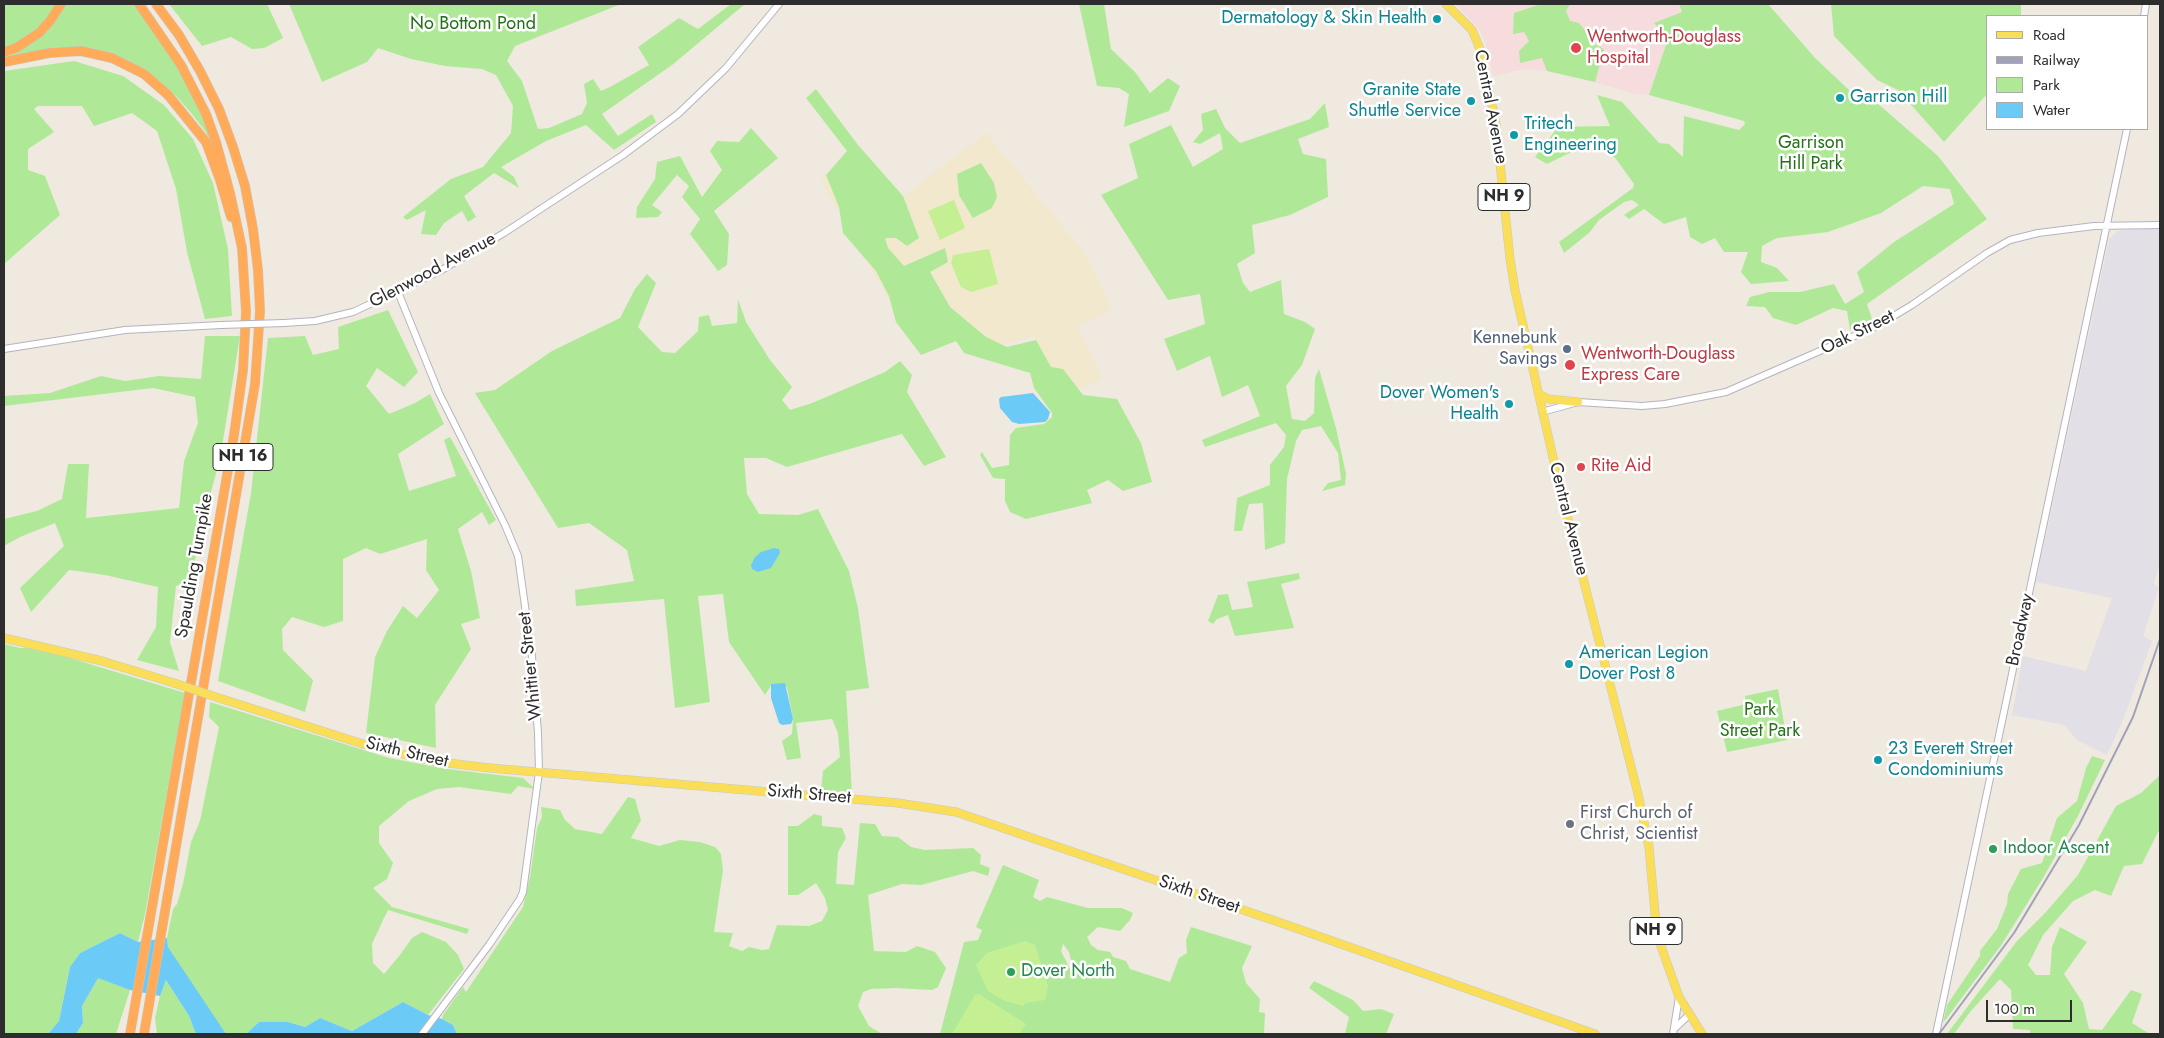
<!DOCTYPE html>
<style>
body{margin:0}
#map{position:relative;width:2164px;height:1038px;overflow:hidden;background:#efe9df;font-family:Jost,sans-serif}
canvas{display:block}
.frame{position:absolute;inset:0;border:5px solid #2d2d2d;pointer-events:none}
.legend{position:absolute;left:1986px;top:15px;width:162px;height:115px;box-sizing:border-box;background:#fff;border:1px solid #ababab;margin:0;padding:6px 9px;list-style:none;font-size:15px;color:#2d2d2d}
.legend li{display:flex;align-items:center;gap:10px;height:25px}
.legend b{width:25px;border:1px solid #ababab}
.scale{position:absolute;left:1986px;top:1000px;width:86px;height:22px;box-sizing:border-box;border:2px solid #2d2d2d;border-top:0;padding-left:6px;font-size:15px;line-height:18px;white-space:nowrap;color:#2d2d2d;-webkit-text-stroke:4px #fff;paint-order:stroke}
</style>
<div id="map">
<canvas width="2164" height="1038"></canvas>
<div class="frame"></div>
<ul class="legend">
<li><b style="height:6px;background:#fade58"></b>Road</li>
<li><b style="height:6px;background:#a0a2b8"></b>Railway</li>
<li><b style="height:14px;background:#afe998"></b>Park</li>
<li><b style="height:14px;background:#6ccaf7"></b>Water</li>
</ul>
<div class="scale">100 m</div>
</div>
<script>
const ctx = document.querySelector('canvas').getContext('2d');
ctx.lineJoin = 'round';
function paint(path, color) { ctx.fillStyle = color; ctx.fill(path, 'evenodd'); }
const shape = rows => new Path2D(rows.map(r => 'M' + r).join(''));
function trace(path, color, width, dash) { ctx.strokeStyle = color; ctx.lineWidth = width; ctx.lineCap = dash ? 'butt' : 'round'; ctx.setLineDash(dash || []); ctx.stroke(path); }
function write(font, color, halo, rows, align = 'center') {
  ctx.font = font + ' Jost,sans-serif'; ctx.lineWidth = 5; ctx.setLineDash([]); ctx.textBaseline = 'middle'; ctx.strokeStyle = halo; ctx.fillStyle = color; for (const [text, x, y, turn = 0] of rows) {
    ctx.save(); ctx.translate(x, y); ctx.rotate((+turn || 0) * Math.PI / 180); ctx.textAlign = isNaN(turn) ? turn : align; if (halo) ctx.strokeText(text, 0, 0); ctx.fillText(text, 0, 0); ctx.restore();
  }
}
const industrial = shape([
 [2160,227,2160,563,2154,584,2159,588,2143,636,2152,641,2123,720,2107,755,2077,740,2064,725,2012,715,2023,656,2086,671,2112,598,2036,582,2109,239,2118,231]
]);
const education = shape([
 [986,133,1084,252,1104,291,1112,311,1077,325,1103,379,1087,386,1062,394,1034,337,964,353,956,341,921,355,821,181,858,145,903,196]
]);
const medical = shape([
 [1455,4,1679,4,1682,12,1668,39,1649,95,1635,94,1580,78,1547,71,1524,69,1493,76,1484,38,1477,27]
]);
const green = shape([
 [4,4,57,4,38,30,19,42,4,48],
 [63,4,134,4,180,69,207,127,213,147,205,131,192,114,177,97,158,81,96,52,4,58,4,55,16,50],
 [169,4,267,4,283,38,264,48,252,49,231,37,202,46],
 [289,4,621,4,515,46,507,61,522,81,538,129,549,128,582,114,587,103,584,84,593,79,601,91,610,87,649,65,638,47,679,18,698,29,731,4,745,4,672,65,602,114,618,136,652,114,656,122,614,150,586,125,546,141,501,167,514,177,519,188,494,173,464,196,476,217,468,222,462,211,444,223,436,235,421,234,426,210,407,220,403,217,451,179,483,167,511,133,513,106,496,75,482,69,445,66,411,59,378,48,367,62,322,82],
 [1079,4,1104,4,1111,49,1135,72,1150,93,1168,78,1180,86,1169,111,1124,127,1129,94,1119,88,1097,86],
 [1541,4,1570,4,1566,11,1570,21,1579,23,1589,35,1591,43,1601,47,1604,50,1595,82,1547,71,1542,58,1520,63,1519,51,1529,41,1524,32,1513,34,1514,13],
 [1679,4,1768,4,1816,59,1863,103,1869,96,1938,156,1987,219,1867,304,1872,319,1850,330,1847,311,1833,308,1796,325,1773,318,1765,307,1746,306,1750,297,1769,292,1800,292,1834,284,1845,304,1864,292,1857,272,1894,242,1954,204,1950,189,1923,186,1881,213,1828,232,1777,238,1762,246,1761,262,1777,268,1789,281,1751,284,1741,272,1748,252,1724,252,1715,238,1702,244,1690,237,1686,217,1664,224,1644,209,1629,219,1624,215,1639,205,1632,200,1624,202,1599,220,1590,232,1564,253,1559,242,1633,188,1634,184,1616,159,1594,141,1547,164,1535,157,1558,127,1610,126,1597,95,1622,102,1659,143,1669,144,1683,157,1684,116,1739,130,1745,124,1744,121,1649,95,1668,39,1654,23,1682,12],
 [1831,4,2021,4,2021,16,1988,16,1988,93,1944,142,1898,90,1877,80,1834,36],
 [74,61,123,76,164,105,193,139,213,183,228,249,232,316,205,319,187,252,176,189,157,131,132,113,94,126,82,106,38,106,34,109,54,132,28,149,28,170,45,176,60,215,4,264,4,71],
 [816,89,858,145,903,196,919,238,907,246,896,238,885,238,888,248,904,266,945,248,948,262,930,272,950,307,986,337,1007,347,1036,340,1051,367,1063,369,1083,395,1117,399,1141,443,1152,482,1123,491,1108,480,1087,490,1092,503,1026,519,1010,512,1005,501,1005,479,993,478,980,455,982,452,992,468,1009,465,1010,435,1016,428,1044,424,1052,417,1052,413,1034,388,1030,373,964,353,956,341,921,355,896,322,889,296,876,271,843,233,839,207,826,175,847,151,806,98],
 [1325,103,1329,127,1298,139,1303,154,1326,159,1328,197,1290,215,1252,225,1255,253,1237,264,1243,283,1250,292,1281,280,1284,314,1305,322,1315,329,1302,365,1286,386,1292,419,1305,421,1314,413,1315,378,1319,369,1336,428,1346,474,1345,485,1322,491,1328,483,1341,480,1338,453,1321,426,1302,430,1296,441,1287,479,1285,543,1265,550,1263,503,1249,504,1242,531,1234,531,1237,498,1270,485,1270,465,1284,447,1286,435,1276,423,1205,447,1202,440,1260,416,1248,385,1222,397,1210,356,1177,371,1164,339,1205,324,1200,294,1168,300,1101,195,1138,178,1129,144,1171,125,1193,167,1223,149,1220,133,1200,144,1193,142,1203,130,1201,114,1216,109,1225,128,1240,143,1310,119],
 [751,128,778,158,714,211,729,234,727,265,718,271,690,234,700,219,682,197,689,186,677,175,652,205,662,212,658,217,636,218,637,207,655,179,657,162,680,156,702,197,722,170,710,151,717,141,739,142],
 [981,163,994,183,997,197,992,208,973,218,959,195,957,174],
 [647,274,656,283,638,327,662,352,675,353,698,331,699,317,709,315,712,326,737,323,738,299,746,322,770,360,792,387,782,400,790,410,812,403,885,372,900,361,912,375,907,392,946,457,924,466,902,434,787,467,766,458,744,458,747,494,759,514,798,515,818,509,849,571,858,608,869,688,846,691,852,793,821,791,823,771,840,757,838,733,832,719,796,723,801,758,787,760,782,741,792,734,793,719,787,687,772,684,765,695,729,642,723,594,698,596,710,702,675,708,664,599,576,606,575,590,634,581,627,550,589,523,558,528,475,393,495,390,552,351,620,318,635,289],
 [388,310,418,372,404,387,377,368,366,386,389,414,415,403,430,394,444,424,398,454,409,491,456,476,444,440,450,437,496,520,489,525,482,512,458,529,471,571,480,618,461,624,471,649,435,705,436,748,366,733,375,657,387,631,403,606,417,618,439,590,426,570,427,539,380,554,366,548,343,559,343,621,324,627,292,617,282,629,283,650,313,680,305,712,218,681,251,493,268,338,305,336,313,355,339,349,338,327],
 [205,336,240,336,220,459,197,543,193,580,176,586,170,642,179,671,137,660,156,627,158,587,105,575,69,570,31,612,20,588,64,546,55,523,20,537,4,546,4,519,37,511,62,499,68,464,89,464,86,518,179,508,184,461,198,423,195,397,153,388,4,406,4,396,50,393,101,376,125,381,159,376,201,379],
 [1299,573,1300,579,1281,584,1294,628,1235,636,1228,615,1217,619,1213,624,1208,621,1218,595,1228,594,1232,610,1253,607,1247,582],
 [4,644,20,648,37,648,185,693,145,914,138,942,120,933,80,953,70,967,59,1021,48,1034,4,1034],
 [1778,689,1787,740,1727,752,1717,711,1746,704,1745,696],
 [210,702,389,758,447,769,523,778,535,789,518,786,511,794,459,787,437,789,409,801,379,826,379,843,393,863,387,879,373,888,392,907,469,929,467,934,388,910,384,918,372,944,373,963,384,974,400,955,412,938,422,932,446,942,458,955,464,969,428,1015,403,1002,352,1031,320,1018,305,1027,288,1022,259,1022,246,1034,226,1034,202,1001,168,947,167,938,173,909,177,904,183,884,191,842,200,821,219,727,209,717],
 [2092,756,2105,760,2078,816,2043,878,2002,944,1943,1023,1947,1005,1980,956,1980,951,1997,929,2007,904,2008,894,2021,869,2042,863,2057,818,2077,801,2086,768],
 [2160,775,2160,831,2158,832,2142,864,2124,866,2111,896,2095,890,2073,901,2043,935,2028,965,2036,975,2050,975,2052,947,2060,927,2087,942,2064,974,2083,1003,2089,1029,2102,1030,2131,990,2142,994,2132,1023,2150,1034,2030,1034,2030,1030,2013,1029,2011,990,2000,979,1970,1012,1954,1034,1947,1034,2017,941,2046,912,2078,875,2116,806,2141,793],
 [628,797,635,799,641,820,631,838,659,846,680,840,700,842,715,847,721,854,723,870,714,932,733,933,729,946,742,951,749,947,762,950,769,949,777,925,809,926,822,921,828,910,825,898,816,883,798,895,788,895,788,826,798,826,814,814,822,816,822,826,842,828,846,838,838,852,836,884,854,885,860,823,875,824,882,836,898,837,911,847,925,850,973,848,981,855,980,864,990,868,988,876,973,871,921,885,902,884,868,895,874,951,906,952,917,946,935,952,946,968,938,987,932,990,896,988,871,989,863,992,858,1006,869,1026,882,1034,457,1034,453,1025,442,1019,443,1015,463,987,466,992,523,907,530,877,537,828,542,817,541,807,560,810,565,820,575,829,602,834],
 [1003,865,1039,880,1033,897,1040,901,1047,897,1088,908,1122,908,1133,913,1130,920,1120,931,1098,927,1087,937,1091,945,1098,950,1110,952,1113,957,1126,961,1130,969,1170,982,1179,958,1187,953,1186,940,1191,927,1252,946,1242,968,1246,983,1260,999,1259,1012,1265,1013,1264,1033,1265,1034,940,1034,964,942,978,940,982,930,976,927],
 [1063,944,1069,952,1072,964,1071,971,1061,951],
 [98,977,130,990,116,1034,76,1034,83,1023,82,1006],
 [166,980,189,1016,196,1034,157,1034,155,1018,160,996],
 [1314,981,1353,1000,1363,1011,1381,1009,1394,1014,1386,1034,1345,1034,1349,1017,1309,988]
]);
const pitch = shape([
 [954,200,965,228,940,240,928,211],
 [989,249,998,284,971,292,961,287,951,263,953,255],
 [1770,725,1772,735,1759,738,1756,728],
 [1025,941,1035,945,1048,986,1045,1000,1025,1003,1024,1006,1005,1001,988,991,976,965,987,953],
 [979,994,1026,1024,1019,1034,952,1034,975,995]
]);
const water = shape([
 [1033,393,1050,412,1048,419,1045,422,1019,424,1012,422,1000,408,999,399,1001,397],
 [774,548,779,549,780,553,771,568,758,572,752,569,751,565,755,557,761,552],
 [785,683,793,719,791,724,782,725,779,723,771,698,771,684],
 [120,933,138,942,167,938,168,947,226,1034,196,1034,189,1016,166,980,160,996,130,990,98,978,82,1006,83,1023,76,1034,48,1034,59,1021,70,967,80,953],
 [403,1002,428,1015,442,1019,453,1025,457,1034,246,1034,259,1022,288,1022,305,1027,320,1018,352,1031]
]);
const minor = shape([
 [2144,16,2146,4],
 [398,292,439,393,505,525,518,556,532,656,538,733,539,772,523,892,520,899,489,945,422,1034],
 [284,323,315,321,353,312,440,271,504,233,623,155,678,114,726,68,779,4],
 [4,349,125,330,221,325],
 [1542,412,1578,402,1642,406,1665,404,1726,392,1877,326,1912,305,1987,253,2010,240,2038,233,2094,226,2160,225],
 [1674,1029,1689,1015],
 [1673,1034,1679,997],
 [1936,1034,2127,129]
]);
const major = shape([
 [1446,4,1472,30,1480,49,1496,124,1510,259,1515,290,1560,488,1638,794,1649,847,1657,935,1679,997,1702,1034],
 [1538,394,1549,399,1578,402],
 [4,638,102,661,174,683],
 [219,698,366,745,431,761,490,768,898,803,956,812,1290,926,1595,1034]
]);
const highway = shape([
 [4,52,16,48,39,33,50,21,61,4],
 [4,62,49,53,81,51,112,58,144,74,168,95,206,142,220,180,231,217],
 [130,1034,234,435,243,370,246,312,242,248,230,193,216,142,206,114,181,65,139,4],
 [144,1034,255,384,260,311,258,270,253,229,245,186,233,147,219,109,200,71,179,35,156,4]
]);
const rail = shape([
 [1939,1034,2014,933,2079,825,2133,717,2160,639]
]);
const minorBridge = shape([
 [221,325,284,323]
]);
const majorBridge = shape([
 [174,683,219,698]
]);
const markers = [
 [1437,19,5,"#0f9aa8"],
 [1576,48,6,"#e0444e"],
 [1840,98,5,"#0f9aa8"],
 [1471,101,5,"#0f9aa8"],
 [1514,135,5,"#0f9aa8"],
 [1567,349,5,"#5c6f8a"],
 [1570,365,6,"#e0444e"],
 [1509,404,5,"#0f9aa8"],
 [1581,467,5,"#e0444e"],
 [1569,664,5,"#0f9aa8"],
 [1878,760,5,"#0f9aa8"],
 [1570,824,5,"#6b7280"],
 [1993,849,5,"#2e9e5b"],
 [1011,972,5,"#2e9e5b"]
];
const shields = [
 [1504,197,52],
 [243,457,60],
 [1656,931,52]
];
const shieldNames = [
 ["NH 9",1504,197],
 ["NH 16",243,457],
 ["NH 9",1656,931]
];
const cultureNames = [
 ["Dermatology & Skin Health",1427,19,"right"],
 ["Granite State",1461,91,"right"],
 ["Shuttle Service",1461,112,"right"],
 ["Garrison Hill",1850,98],
 ["Tritech",1524,125],
 ["Engineering",1524,146],
 ["Dover Women's",1499,394,"right"],
 ["Health",1499,415,"right"],
 ["American Legion",1579,654],
 ["Dover Post 8",1579,675],
 ["23 Everett Street",1888,750],
 ["Condominiums",1888,771]
];
const parkNames = [
 ["No Bottom Pond",473,25],
 ["Garrison",1811,144],
 ["Hill Park",1811,165],
 ["Park",1760,711],
 ["Street Park",1760,732]
];
const healthNames = [
 ["Wentworth-Douglass",1587,38],
 ["Hospital",1587,59],
 ["Wentworth-Douglass",1581,355],
 ["Express Care",1581,376],
 ["Rite Aid",1591,467]
];
const streetNames = [
 ["Central Avenue",1490,107,79],
 ["Glenwood Avenue",433,271,-28],
 ["Oak Street",1858,333,-26],
 ["Central Avenue",1568,519,76],
 ["Spaulding Turnpike",195,566,-80],
 ["Broadway",2021,630,-78],
 ["Whittier Street",531,666,-96],
 ["Sixth Street",407,753,13],
 ["Sixth Street",809,795,5],
 ["Sixth Street",1199,895,19]
];
const serviceNames = [
 ["Kennebunk",1557,339],
 ["Savings",1557,360]
];
const worshipNames = [
 ["First Church of",1580,814],
 ["Christ, Scientist",1580,835]
];
const leisureNames = [
 ["Indoor Ascent",2003,849],
 ["Dover North",1021,972]
];
paint(industrial, '#e2dfe7');
paint(education, '#f1e8cd');
paint(medical, '#f6dcdc');
paint(green, '#afe998');
paint(pitch, '#c4f093');
paint(water, '#6ccaf7');
trace(minor, '#b3b4c1', 8);
trace(major, '#c8c8c8', 9);
trace(highway, '#c8c8c8', 10);
trace(minor, '#fff', 6);
trace(major, '#fade58', 8);
trace(highway, '#ffab5a', 9);
trace(rail, '#a0a2b8', 2);
trace(minorBridge, '#b3b4c1', 8, []);
trace(majorBridge, '#c8c8c8', 9, []);
trace(minorBridge, '#fff', 6);
trace(majorBridge, '#fade58', 8);
for (const [x, y, r, color] of markers) { const dot = new Path2D(); dot.arc(x, y, r, 0, 2 * Math.PI); ctx.fillStyle = color; ctx.fill(dot); trace(dot, '#fff', 2); }
for (const [x, y, w] of shields) { const box = new Path2D(); box.roundRect(x - w / 2, y - 13.5, w, 27, 4); ctx.fillStyle = '#fff'; ctx.fill(box); trace(box, '#2d2d2d', 1); }
write('bold 16px', '#2d2d2d', null, shieldNames);
write('18px', '#0d838f', '#fff', cultureNames, 'left');
write('18px', '#237116', '#fff', parkNames);
write('18px', '#be3a42', '#fff', healthNames, 'left');
write('18px', '#2d2d2d', '#fff', streetNames);
write('18px', '#4e5e75', '#fff', serviceNames, 'right');
write('18px', '#5b616d', '#fff', worshipNames, 'left');
write('18px', '#27864d', '#fff', leisureNames, 'left');
</script>
